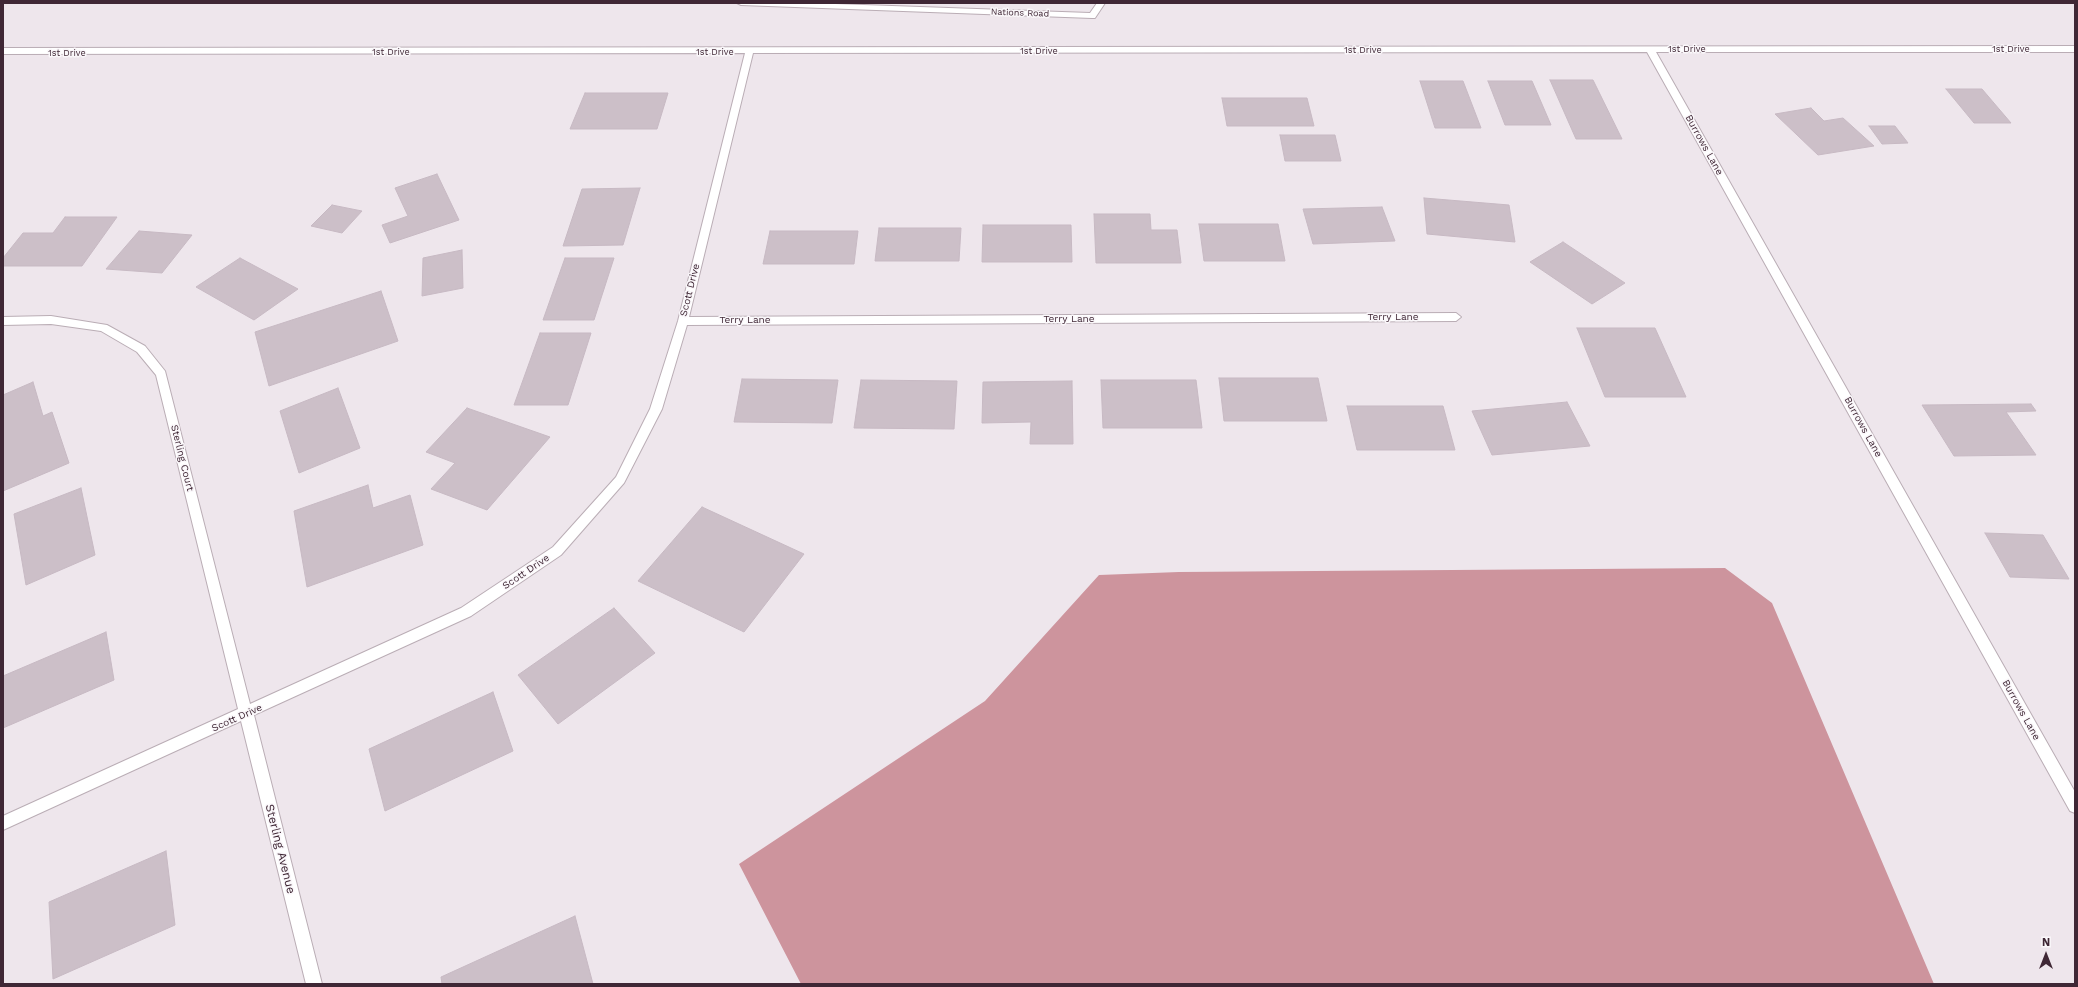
<!DOCTYPE html>
<style>
body{margin:0}
#map{position:relative;width:2078px;height:987px;overflow:hidden;background:#eee6ec;font-family:"Work Sans",sans-serif}
canvas{display:block}
.frame{position:absolute;inset:0;border:4px solid #3f2735;pointer-events:none}
.north{position:absolute;left:2026px;top:935px;width:40px;height:40px;-webkit-text-stroke:3px #faf7fa;paint-order:stroke;rotate:0deg;font-size:11px;font-weight:700;line-height:16px;text-align:center;color:#3f2735}
.north::after{content:'';display:block;margin:auto;width:14px;height:18px;background:#3f2735;clip-path:polygon(50% 0,100% 100%,50% 72%,0 100%)}
</style>
<div id="map">
<canvas width="2078" height="987"></canvas>
<div class="frame"></div>
<div class="north">N</div>
</div>
<script>
const ctx = document.querySelector('canvas').getContext('2d');
ctx.lineJoin = 'round';
function paint(path, color) { ctx.fillStyle = color; ctx.fill(path, 'evenodd'); }
const shape = rows => new Path2D(rows.map(r => 'M' + r).join(''));
function trace(path, color, width, dash) { ctx.strokeStyle = color; ctx.lineWidth = width; ctx.lineCap = dash ? 'butt' : 'round'; ctx.setLineDash(dash || []); ctx.stroke(path); }
function write(font, color, halo, rows, align = 'center') {
  ctx.font = font + ' "Work Sans",sans-serif'; ctx.lineWidth = 3; ctx.setLineDash([]); ctx.textBaseline = 'middle'; ctx.strokeStyle = halo; ctx.fillStyle = color; for (const [text, x, y, turn = 0] of rows) {
    ctx.save(); ctx.translate(x, y); ctx.rotate((+turn || 0) * Math.PI / 180); ctx.textAlign = isNaN(turn) ? turn : align; if (halo) ctx.strokeText(text, 0, 0); ctx.fillText(text, 0, 0); ctx.restore();
  }
}
const water = shape([
 [1725,568,1772,603,1934,984,801,984,739,864,985,701,1099,575,1179,572]
]);
const building = shape([
 [1550,80,1593,80,1622,139,1576,139,1550,80],
 [1420,81,1463,81,1481,128,1435,128,1420,81],
 [1488,81,1532,81,1551,125,1505,125,1488,81],
 [1946,89,1982,89,2011,123,1974,123,1946,89],
 [585,93,668,93,657,129,570,129,585,93],
 [1222,98,1307,98,1314,126,1227,126,1222,98],
 [1811,108,1824,121,1843,118,1874,146,1818,155,1775,114,1811,108],
 [1869,126,1895,126,1908,143,1882,144,1869,126],
 [1280,135,1335,135,1341,161,1285,161,1280,135],
 [437,174,459,220,390,243,382,225,408,216,395,188,437,174],
 [640,188,623,245,563,246,582,189,640,188],
 [1424,198,1509,205,1515,242,1427,234,1424,198],
 [332,205,362,211,342,233,311,226,332,205],
 [1382,207,1395,241,1313,244,1303,209,1382,207],
 [1094,214,1150,214,1151,230,1177,230,1181,263,1096,263,1094,214],
 [65,217,117,217,82,266,3,266,3,258,23,233,53,233,65,217],
 [1199,224,1278,224,1285,261,1204,261,1199,224],
 [983,225,1071,225,1072,262,982,262,983,225],
 [879,228,961,228,959,261,875,261,879,228],
 [139,231,192,235,162,273,106,269,139,231],
 [770,231,858,231,854,264,763,264,770,231],
 [1563,242,1625,283,1592,304,1530,262,1563,242],
 [462,250,463,288,422,296,423,258,462,250],
 [240,258,298,289,254,320,196,287,240,258],
 [565,258,614,258,594,320,543,320,565,258],
 [381,291,398,341,269,386,255,332,381,291],
 [1577,328,1655,328,1686,397,1605,397,1577,328],
 [540,333,591,333,568,405,514,405,540,333],
 [1219,378,1318,378,1327,421,1224,421,1219,378],
 [742,379,838,380,832,423,734,422,742,379],
 [861,380,957,381,954,429,854,428,861,380],
 [1101,380,1196,380,1202,428,1103,428,1101,380],
 [1072,381,1073,444,1030,444,1031,422,982,423,983,382,1072,381],
 [33,382,43,416,52,412,69,463,3,491,3,395,33,382],
 [338,388,360,448,299,473,280,411,338,388],
 [1567,402,1590,446,1492,455,1472,411,1567,402],
 [2031,404,2036,411,2006,412,2036,455,1954,456,1922,405,2031,404],
 [1347,406,1443,406,1455,450,1357,450,1347,406],
 [467,408,550,437,487,510,431,489,455,463,426,452,467,408],
 [368,485,373,508,410,495,423,545,307,587,294,511,368,485],
 [81,488,95,555,26,585,14,514,81,488],
 [702,507,804,554,744,632,638,581,702,507],
 [1985,533,2043,535,2069,579,2010,577,1985,533],
 [614,608,655,653,558,724,518,675,614,608],
 [106,632,114,680,3,728,3,676,106,632],
 [493,692,513,751,385,811,369,749,493,692],
 [166,851,175,925,53,979,49,902,166,851],
 [575,916,593,984,442,984,441,977,575,916]
]);
const minor = shape([
 [737,3,807,3,1090,13,1097,3,1105,3,1095,18,1092,18,741,5,737,3],
 [2075,46,2075,52,1656,52,2075,792,2075,813,2070,811,1647,52,753,53,689,317,1456,313,1461,317,1456,321,687,325,662,409,624,483,561,555,471,616,254,715,322,984,306,984,241,721,3,830,3,816,238,709,156,375,137,352,101,331,51,324,3,325,3,317,51,316,107,325,145,346,165,371,250,704,461,608,553,547,616,477,650,409,678,321,745,53,3,54,3,48,2075,46]
]);
const farStreetnames = [
 ["Nations Road",1020,13,2],
 ["1st Drive",1687,49],
 ["1st Drive",2011,49],
 ["1st Drive",1363,50],
 ["1st Drive",1039,51],
 ["1st Drive",391,52],
 ["1st Drive",715,52],
 ["1st Drive",67,53]
];
const streetNames = [
 ["Burrows Lane",1704,145,61],
 ["Scott Drive",690,290,-76],
 ["Terry Lane",1393,317],
 ["Terry Lane",1069,319],
 ["Terry Lane",745,320],
 ["Burrows Lane",1863,427,61],
 ["Sterling Court",182,458,76],
 ["Scott Drive",526,572,-34],
 ["Burrows Lane",2021,710,61],
 ["Scott Drive",237,718,-24]
];
const nearStreetnames = [
 ["Sterling Avenue",280,849,76]
];
paint(water, '#cd949d');
paint(building, '#ccbfc8');
trace(building, '#c7b9c3', 1);
trace(minor, '#baadb5', 2);
paint(minor, '#fff');
write('9px', '#3f2735', '#faf7fa', farStreetnames);
write('10px', '#3f2735', '#faf7fa', streetNames);
write('12px', '#3f2735', '#faf7fa', nearStreetnames);
</script>
